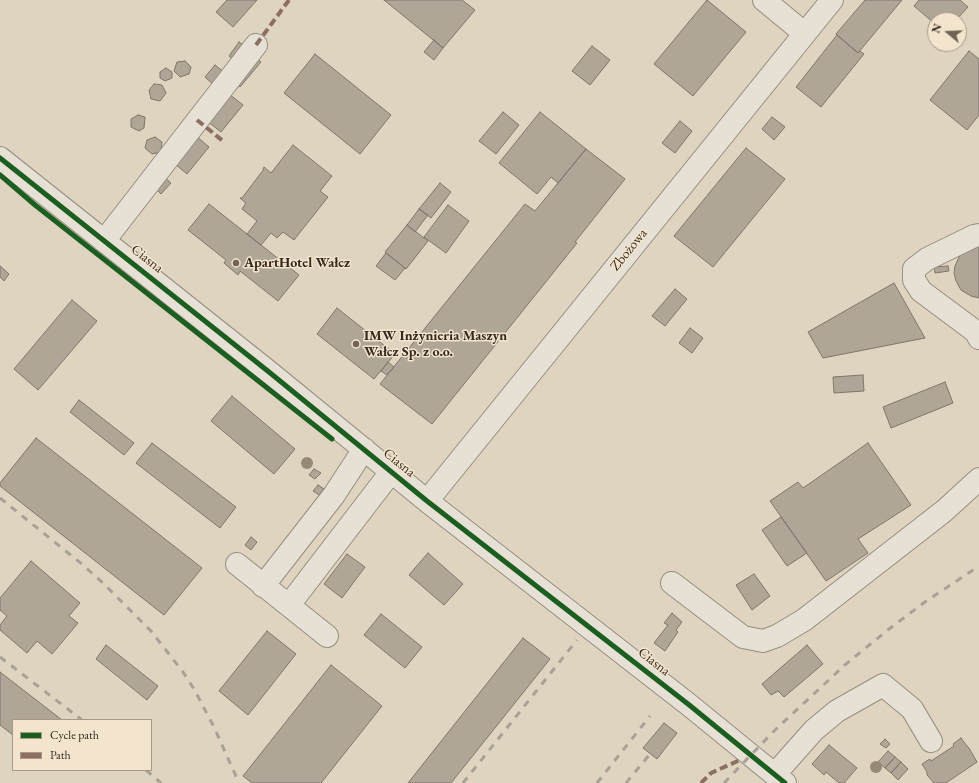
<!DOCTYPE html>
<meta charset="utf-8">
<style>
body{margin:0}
#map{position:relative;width:979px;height:783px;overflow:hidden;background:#dfd4bf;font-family:"EB Garamond",serif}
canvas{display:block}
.legend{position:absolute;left:12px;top:719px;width:140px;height:52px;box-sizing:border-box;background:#f3e5cd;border:1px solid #a79987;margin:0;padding:5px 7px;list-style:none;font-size:12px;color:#35281f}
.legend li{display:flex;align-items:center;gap:8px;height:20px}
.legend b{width:20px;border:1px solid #a79987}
.north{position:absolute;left:927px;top:12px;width:40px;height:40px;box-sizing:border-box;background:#f3e5cd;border:1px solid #a79987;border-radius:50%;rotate:289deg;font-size:11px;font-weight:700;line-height:16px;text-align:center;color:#35281f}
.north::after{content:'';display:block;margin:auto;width:14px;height:18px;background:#706457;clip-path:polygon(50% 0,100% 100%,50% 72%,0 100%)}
</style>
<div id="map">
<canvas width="979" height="783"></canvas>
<ul class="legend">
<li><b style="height:5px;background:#1b5e20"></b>Cycle path</li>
<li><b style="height:5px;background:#8d6e63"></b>Path</li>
</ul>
<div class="north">N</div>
</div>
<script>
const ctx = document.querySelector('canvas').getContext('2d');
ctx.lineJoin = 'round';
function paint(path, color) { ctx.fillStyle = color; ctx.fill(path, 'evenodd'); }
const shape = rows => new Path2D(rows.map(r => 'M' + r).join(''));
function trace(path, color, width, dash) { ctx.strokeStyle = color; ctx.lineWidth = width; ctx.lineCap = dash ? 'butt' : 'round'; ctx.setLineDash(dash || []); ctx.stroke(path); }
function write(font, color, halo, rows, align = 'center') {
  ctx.font = font + ' "EB Garamond",serif'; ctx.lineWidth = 3; ctx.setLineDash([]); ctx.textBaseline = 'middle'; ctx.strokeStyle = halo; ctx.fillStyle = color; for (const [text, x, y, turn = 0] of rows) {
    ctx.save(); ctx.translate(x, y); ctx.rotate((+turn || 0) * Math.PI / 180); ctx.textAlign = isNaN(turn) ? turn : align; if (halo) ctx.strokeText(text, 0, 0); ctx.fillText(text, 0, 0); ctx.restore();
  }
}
const building = shape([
 [227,0,257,0,233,27,216,12,227,0],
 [384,0,462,0,475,10,443,48,384,0],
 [707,0,746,32,693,96,654,64,707,0],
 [865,0,902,0,858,53,836,34,865,0],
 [919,0,960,0,968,7,956,20,935,20,935,24,914,6,919,0],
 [837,35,858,53,860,51,864,54,821,107,796,87,837,35],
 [434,40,443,48,434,60,424,52,434,40],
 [239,42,246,47,235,61,229,56,239,42],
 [592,46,610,60,590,85,572,71,592,46],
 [969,51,979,59,979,115,967,130,930,100,969,51],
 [315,54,391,115,360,154,284,93,315,54],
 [256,58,261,62,240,87,235,83,256,58],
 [185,61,191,67,189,74,180,77,174,71,177,62,185,61],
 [215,65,225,73,215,86,205,77,215,65],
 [166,68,172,72,172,78,165,81,160,78,160,72,166,68],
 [154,84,162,85,166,93,160,101,151,99,149,90,154,84],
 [229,94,243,105,221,132,207,121,229,94],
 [503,112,519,125,496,154,479,141,503,112],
 [540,112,586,149,558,183,551,177,537,194,499,163,540,112],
 [138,115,145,117,144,128,139,131,131,127,131,119,138,115],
 [772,117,785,127,774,140,762,129,772,117],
 [680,121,692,131,675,153,662,143,680,121],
 [196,136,209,147,187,174,174,163,196,136],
 [155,137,162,142,161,152,152,154,145,148,147,140,155,137],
 [293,145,332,176,320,191,328,197,294,240,283,232,277,238,271,233,261,245,247,234,257,221,242,209,246,203,240,198,242,198,264,169,263,169,264,167,271,173,293,145],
 [746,148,785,179,713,267,674,236,746,148],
 [586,149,625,179,575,242,577,243,432,424,380,384,525,204,535,211,586,149],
 [165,178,171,183,161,194,156,189,165,178],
 [440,183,451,192,431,218,419,209,440,183],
 [209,204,299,275,278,301,240,271,238,275,224,263,226,260,188,230,209,204],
 [448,205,469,221,446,253,424,237,448,205],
 [419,209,428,215,415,232,407,225,419,209],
 [407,225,428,241,406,269,385,252,407,225],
 [979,245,979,298,971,296,961,290,956,281,954,273,955,266,959,257,964,251,979,245],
 [386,253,405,268,395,280,376,266,386,253],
 [0,266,9,274,4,281,0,277,0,266],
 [948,266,949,271,935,273,934,267,948,266],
 [894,283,925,338,823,358,808,332,894,283],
 [675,289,687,299,665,326,652,316,675,289],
 [72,300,97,321,38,390,14,369,72,300],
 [337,308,395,354,374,379,317,334,337,308],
 [690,328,703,338,692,353,679,343,690,328],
 [388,362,394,367,387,375,381,371,388,362],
 [863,375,864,391,834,393,833,377,863,375],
 [945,382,953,403,891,428,883,407,945,382],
 [232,396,295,449,274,474,211,421,232,396],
 [79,400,134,443,124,455,70,412,79,400],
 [36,438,202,568,164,615,0,486,0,483,36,438],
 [152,443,236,507,220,528,136,463,152,443],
 [868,443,911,505,858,539,868,553,826,581,770,501,798,482,803,488,868,443],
 [314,469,321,473,315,479,309,475,314,469],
 [318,485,324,489,319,495,313,491,318,485],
 [781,517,807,553,787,566,762,530,781,517],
 [251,537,257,542,251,550,245,545,251,537],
 [428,553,463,584,444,605,409,575,428,553],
 [347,554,365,567,342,598,324,584,347,554],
 [31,561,80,603,69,616,78,623,52,654,37,641,27,653,0,630,0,625,7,616,0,610,0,598,31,561],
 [754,574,770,596,752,610,736,585,754,574],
 [672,613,682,622,676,630,678,632,665,651,654,643,668,625,664,623,672,613],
 [381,614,422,647,405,668,364,635,381,614],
 [267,631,296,654,248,715,219,691,267,631],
 [523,638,550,659,451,783,408,783,523,638],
 [106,645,158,686,147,700,96,659,106,645],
 [807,645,823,664,784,697,778,691,771,695,762,684,807,645],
 [331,665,382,706,321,783,252,783,243,776,331,665],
 [0,672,62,720,13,720,13,735,0,725,0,672],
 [664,723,677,733,657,759,643,748,664,723],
 [961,738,967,746,969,748,977,762,946,783,934,783,927,775,927,772,922,764,930,759,931,761,954,746,953,744,961,738],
 [885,739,890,744,886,748,880,744,885,739],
 [829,745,857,768,844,783,839,783,826,772,824,775,812,764,829,745],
 [888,751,895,757,885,768,878,762,888,751],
 [895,757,901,762,891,773,885,768,895,757],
 [901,762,908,769,898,780,891,773,901,762]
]);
const minor = shape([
 [764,0,804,33],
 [0,158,269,372,427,501,688,704,785,783],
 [979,235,974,236,927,259,914,269,914,280,921,291,976,332,979,338],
 [104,241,256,45],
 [427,501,832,0],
 [237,564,327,636],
 [672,583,743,637,763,641,777,636,804,620,944,511,979,479],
 [263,586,334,495,364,449],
 [289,605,391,472],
 [775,774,814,730,837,711,883,685,912,709,931,741]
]);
const rail = shape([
 [0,498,83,565,103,583,151,631,183,672,194,689,214,727,239,783],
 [0,657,82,720],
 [146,770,161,783],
 [463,783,577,640],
 [597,783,650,716],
 [626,783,650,754],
 [724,783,775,730,846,664,889,629,925,602,979,566]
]);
const quiet = shape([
 [256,45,289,0],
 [197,120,223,141],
 [701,783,711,773,740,760]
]);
const cycleway = shape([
 [0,158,269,372,427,501,688,704,785,783],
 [0,175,35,205,332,439]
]);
const trees = [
 [307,463],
 [876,767]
];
const markers = [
 [236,263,4,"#706457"],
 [356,344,4,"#706457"]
];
const streetNames = [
 ["Zbożowa",629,250,-51],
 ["Ciasna",147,259,38],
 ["Ciasna",399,463,39],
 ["Ciasna",654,662,38]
];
const poiNames = [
 ["ApartHotel Wałcz",244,263],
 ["IMW Inżynieria Maszyn",364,336],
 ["Wałcz Sp. z o.o.",364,352]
];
paint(building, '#afa698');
trace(building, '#7e766b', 1);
trace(minor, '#958e81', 24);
trace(minor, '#e6e0d5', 22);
trace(rail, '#a7a198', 3, [7, 7]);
trace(quiet, '#8d6e63', 4, [8, 4]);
trace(cycleway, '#1b5e20', 5);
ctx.fillStyle = '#968978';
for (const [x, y] of trees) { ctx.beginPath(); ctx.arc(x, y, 6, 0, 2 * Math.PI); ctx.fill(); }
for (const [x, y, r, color] of markers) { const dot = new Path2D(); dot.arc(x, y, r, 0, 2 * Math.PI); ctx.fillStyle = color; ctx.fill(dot); trace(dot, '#f3e5cd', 1.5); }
write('14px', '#35281f', '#f3e5cd', streetNames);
write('bold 14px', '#35281f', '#f3e5cd', poiNames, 'left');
</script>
